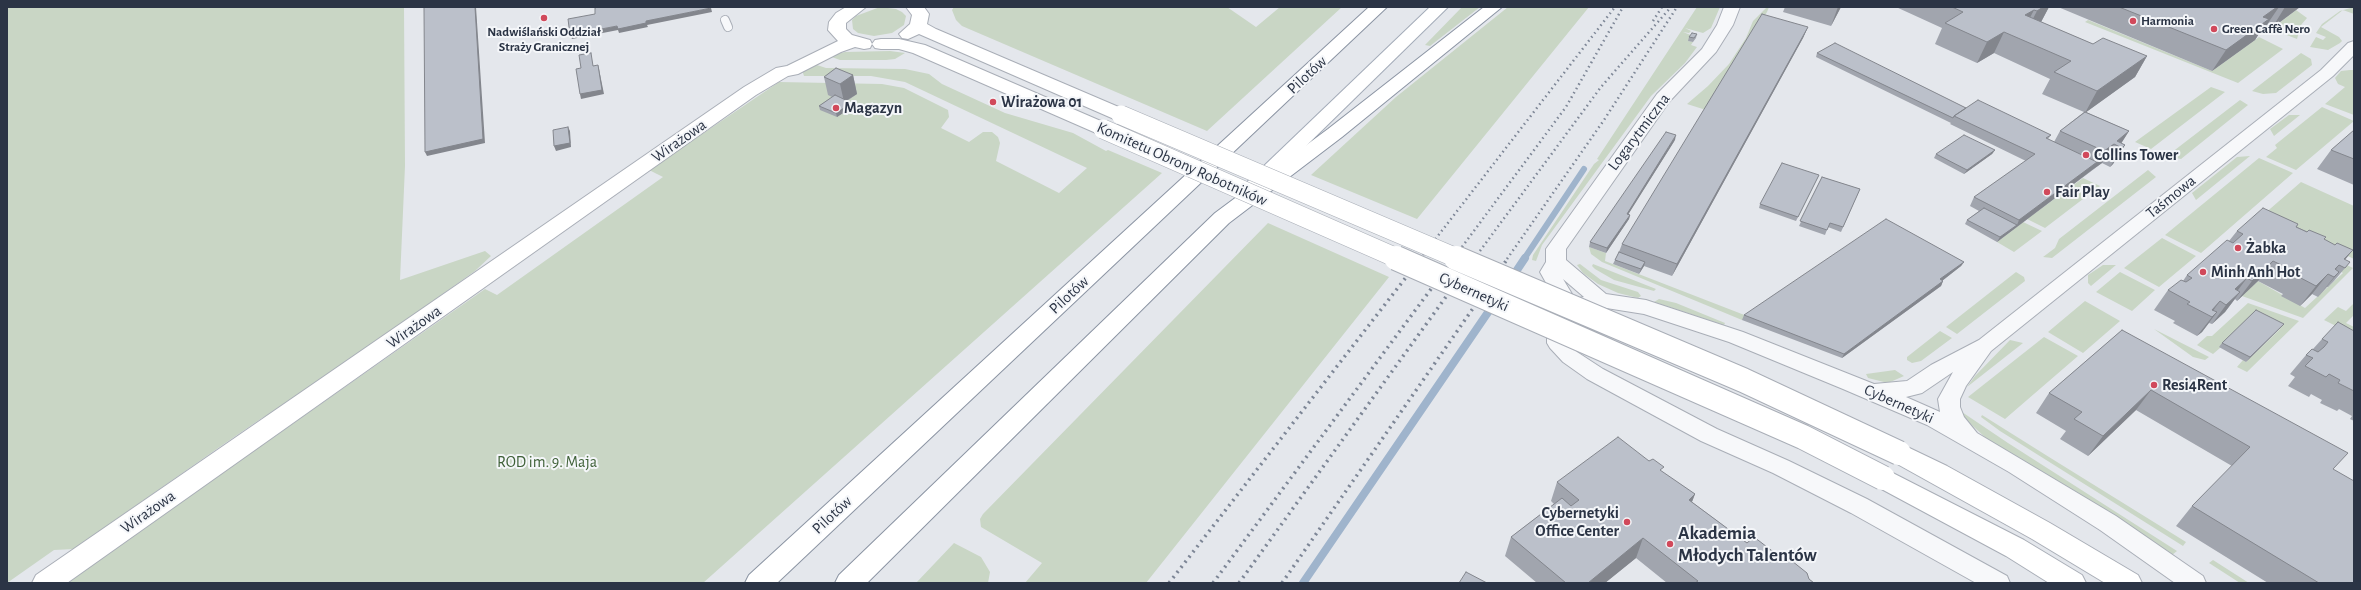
<!DOCTYPE html>
<meta charset="utf-8">
<style>
body{margin:0}
#map{position:relative;width:2361px;height:590px;overflow:hidden;background:#e4e7ec;font-family:"Alegreya Sans",sans-serif}
canvas{display:block}
.frame{position:absolute;inset:0;border:8px solid #2b3445;pointer-events:none}
</style>
<div id="map">
<canvas width="2361" height="590"></canvas>
<div class="frame"></div>
</div>
<script>
const ctx = document.querySelector('canvas').getContext('2d');
ctx.lineJoin = 'round';
function paint(path, color) { ctx.fillStyle = color; ctx.fill(path, 'evenodd'); }
const shape = rows => new Path2D(rows.map(r => 'M' + r).join(''));
function trace(path, color, width, dash) { ctx.strokeStyle = color; ctx.lineWidth = width; ctx.lineCap = dash ? 'butt' : 'round'; ctx.setLineDash(dash || []); ctx.stroke(path); }
function write(font, color, halo, rows, align = 'center') {
  ctx.font = font + ' "Alegreya Sans",sans-serif'; ctx.lineWidth = 4; ctx.setLineDash([]); ctx.textBaseline = 'middle'; ctx.strokeStyle = halo; ctx.fillStyle = color; for (const [text, x, y, turn = 0] of rows) {
    ctx.save(); ctx.translate(x, y); ctx.rotate((+turn || 0) * Math.PI / 180); ctx.textAlign = isNaN(turn) ? turn : align; if (halo) ctx.strokeText(text, 0, 0); ctx.fillText(text, 0, 0); ctx.restore();
  }
}
const green = shape([
 [7,7,404,7,405,166,400,280,485,251,491,256,475,271,363,351,277,411,262,418,221,446,74,549,54,550,7,583],
 [880,7,896,9,902,12,906,16,904,25,892,33,874,36,858,33,853,29,852,20,856,16],
 [954,7,1227,7,1256,27,1280,7,1342,7,1207,131,962,26,956,20,952,10],
 [1462,7,1480,7,1430,46,1425,45],
 [1508,7,1589,7,1417,219,1311,175,1396,97],
 [1697,7,1720,7,1711,28,1703,33,1685,28,1691,31,1689,33,1683,32,1693,36,1688,41,1693,42,1691,45,1697,47,1685,63,1651,96,1542,245,1536,261,1532,260,1533,255,1594,164,1599,160,1597,159],
 [1767,7,1769,7,1767,12,1706,110,1687,104,1708,86,1729,64,1746,38,1753,21],
 [2354,7,2354,14,2343,10,2321,27,2339,37,2342,41,2340,43,2328,50,2310,47,2316,37,2323,40,2326,37,2316,33,2322,24,2340,11],
 [2296,10,2307,18,2301,25,2297,39,2271,29],
 [2088,20,2212,71,2259,37,2283,49,2238,83,2085,22],
 [890,51,905,53,895,59,886,60,840,60,829,56,845,52],
 [2301,53,2311,59,2312,65,2276,93,2263,94,2252,91],
 [814,64,826,68,905,69,929,74,942,84,1005,113,1073,133,1106,151,1108,150,1162,173,703,583,65,583,485,289,497,295,663,177,649,170,779,82,882,84,904,88,948,110,949,117,941,128,969,142,983,132,992,132,998,137,1000,143,996,161,1059,193,1087,168,905,82,871,76,804,76,802,70],
 [2350,70,2354,70,2354,115,2325,104,2345,87,2338,84,2335,78,2341,71],
 [2211,87,2225,92,2151,149,2135,142],
 [2240,100,2248,105,2181,159,2167,156],
 [2322,107,2354,121,2296,170,2266,157,2277,148,2275,145],
 [2289,115,2300,115,2274,136,2270,129],
 [2250,156,2196,200,2192,193,2237,157],
 [2259,158,2293,173,2201,253,2165,235],
 [2148,170,2156,177,2052,258,2043,257,2055,248,2059,239],
 [2083,178,2100,186,2045,228,2027,219],
 [2301,182,2354,206,2354,259,2263,215],
 [2023,222,2042,231,2014,252,1997,242],
 [1268,223,1389,277,1146,583,1025,583,1042,563,981,527,980,519,983,514],
 [2162,238,2196,256,2159,287,2124,268],
 [2290,238,2353,268,2303,318,2242,296,2258,281,2305,308,2343,273],
 [1589,247,1606,253,1605,261,1747,316,1742,320,1602,262,1591,254],
 [1580,264,1601,280,1638,292,1641,296,1638,298,1618,293,1598,284,1583,273,1577,265],
 [1593,264,1656,289,1654,291,1614,280,1595,269,1592,266],
 [2103,265,2116,265,2091,286,2088,283,2088,275],
 [2016,272,2024,277,2025,281,1957,334,1946,327],
 [2120,272,2155,290,2132,311,2096,292],
 [1659,299,1676,303,1725,323,1724,325,1654,302],
 [2085,301,2120,321,2083,353,2048,332],
 [2248,303,2299,321,2247,372,2237,367,2243,360,2246,362,2280,329,2220,348,2213,354,2197,345,2207,336,2212,336],
 [2354,303,2354,315,2346,323,2354,327,2354,335,2324,320,2338,307,2346,311],
 [2154,329,2209,357,2205,360,2193,357],
 [1940,331,1952,338,1921,361,1912,363,1907,360,1907,357],
 [2044,337,2078,356,2005,419,1968,397],
 [2010,340,2023,343,1967,387,1975,376],
 [1895,370,1904,376,1888,383,1868,378,1866,374],
 [1956,408,2008,443,2177,551,2172,555,2083,496,1987,439,1964,418],
 [1982,415,2049,457,2186,542,2183,546,2035,453,2000,431,1981,417],
 [954,543,981,557,990,572,988,583,916,583],
 [2213,560,2249,583,2240,583,2209,563]
]);
const streamFar1 = shape([
 [1524,259,1584,169]
]);
const stream = shape([
 [1511,279,1525,258],
 [1303,583,1493,305]
]);
const lane = shape([
 [725,20,728,27]
]);
const street = shape([
 [1724,7,1740,7,1733,25,1716,52,1669,102,1566,249,1566,260,1606,294,1646,300,1743,332,1874,384,1907,381,1931,365,1979,340,2321,70,2348,43,2354,41,2354,55,2333,76,1991,351,1966,386,1960,399,1960,407,1964,417,1977,433,2116,516,2203,576,2206,583,2175,583,2100,530,2009,472,1927,425,1843,389,1729,342,1644,314,1600,307,1584,310,1570,321,1567,328,1567,341,1577,352,1603,369,1717,429,1789,461,1867,499,2007,576,2010,583,1976,583,1851,513,1773,473,1701,441,1587,379,1563,362,1550,348,1547,343,1547,328,1554,312,1560,308,1540,272,1546,262,1546,249,1657,94,1702,49,1717,25,1724,7],
 [1563,279,1584,297,1575,299,1563,279],
 [1953,372,1938,399,1940,412,1906,397,1922,393,1953,372]
]);
const secondary = shape([
 [846,7,866,7,846,23,846,29,852,35,870,40,872,44,875,40,881,39,899,39,925,45,1110,125,1112,129,1110,133,1103,135,1096,133,913,53,899,49,881,49,875,48,872,44,870,48,864,49,855,47,841,52,798,74,788,76,756,95,67,583,32,583,36,575,744,87,776,68,787,66,838,41,828,30,829,22,836,13,846,7],
 [906,7,924,7,929,14,927,24,936,29,1128,111,1130,115,1128,119,1114,119,919,34,908,39,902,38,899,34,910,24,912,15,906,7],
 [1899,443,1947,466,2050,523,2138,575,2142,583,2105,583,2032,539,1890,460,1887,453,1890,446,1899,443],
 [1883,468,2024,540,2082,575,2086,583,2049,583,2006,556,1874,485,1870,478,1874,471,1883,468]
]);
const primary = shape([
 [1430,7,1448,7,1258,193,1251,195,1244,193,1241,189,1244,185,1430,7]
]);
const highway = shape([
 [1369,7,1387,7,777,583,745,583,749,575,1369,7],
 [1484,7,1502,7,1342,137,1229,223,867,583,835,583,839,575,1215,213,1328,129,1484,7]
]);
const railFar1 = shape([
 [1653,21,1662,7],
 [1420,259,1615,7],
 [1453,259,1566,107,1623,7],
 [1474,259,1601,87,1671,7],
 [1507,259,1604,120,1677,7]
]);
const rail = shape([
 [1169,583,1421,258],
 [1213,583,1454,258],
 [1239,583,1474,258],
 [1282,583,1508,258]
]);
const secondaryBridgeFar1 = shape([
 [1121,115,1459,259],
 [1103,129,1399,259]
]);
const secondaryBridge = shape([
 [1396,258,1803,437,1883,478],
 [1456,258,1743,380,1899,453]
]);
const wall = shape([
 [1785,7,1841,7,1831,26,1783,12],
 [1896,7,2049,7,2041,22,2093,44,2147,56,2135,77,2086,112,2129,131,2121,143,2125,145,2113,164,2110,167,2102,163,1997,242,1965,224,1967,220,1979,211,1970,206,1974,197,2026,161,1950,124,1951,123,1816,57,1817,53,1966,108,2051,135,2048,139,2054,142,2060,131,2084,112,2042,94,2050,79,1994,53,1977,63,1935,44,1942,28],
 [2058,7,2300,7,2272,28,2266,26,2262,29,2255,40,2212,71],
 [1808,27,1803,38,1672,276,1644,266,1639,274,1613,264,1619,252,1622,244],
 [1697,34,1696,38,1693,42,1688,41,1689,37],
 [853,75,857,94,847,101,852,107,837,117,820,110,819,106,832,97,828,95,824,77],
 [2354,130,2354,185,2317,169,2331,150],
 [1675,140,1628,214,1630,215,1629,219,1606,253,1589,247,1590,242],
 [1995,150,1992,154,1964,174,1934,158,1936,154],
 [1819,175,1796,221,1759,208,1760,204],
 [1822,177,1860,189,1841,232,1828,227,1825,235,1799,226],
 [2298,224,2297,227,2324,239,2345,260,2350,262,2334,281,2328,287,2327,287,2318,297,2312,294,2300,306,2281,296,2283,294,2258,281,2237,301,2235,299,2225,312,2212,324,2209,323,2202,332,2197,336,2173,323,2175,321,2154,310,2168,290,2183,281,2187,275,2229,241,2237,231],
 [1964,262,1961,266,1942,281,1943,281,1941,286,1842,358,1742,320,1744,315],
 [2284,324,2246,362,2219,347,2222,343],
 [2122,330,2333,469,2354,583,2268,583,2176,526,2192,506,2232,466,2136,410,2088,456,2060,439,2066,431,2036,413,2049,393],
 [2354,331,2354,421,2350,419,2352,416,2339,409,2337,411,2320,403,2322,400,2311,394,2309,397,2288,386,2295,377,2290,374,2306,355,2313,349,2322,339],
 [1662,472,1695,494,1692,502,1747,543,1809,579,1814,583,1667,583,1636,558,1605,583,1537,583,1505,556,1511,537,1554,504,1551,501,1557,482]
]);
const shadedWall = shape([
 [475,7,476,7,485,143,427,156,425,152],
 [1838,7,1841,7,1831,26],
 [2043,7,2049,7,2041,22,2026,32,2037,11],
 [2277,7,2279,7,2266,26,2262,29,2255,40,2212,71,2226,50,2263,17],
 [2285,7,2300,7,2272,28],
 [711,8,712,12,647,25,648,27,619,33,618,30,572,39,570,35],
 [2034,10,2023,31,2025,15],
 [1808,27,1803,38,1672,276,1677,264],
 [2004,32,1994,53,1977,63,1987,42],
 [2147,56,2135,77,2085,113,2097,91],
 [598,65,599,69,604,94,581,99,580,94],
 [853,75,857,94,844,102,840,84],
 [852,103,852,107,837,117,836,113],
 [568,127,570,131,571,147,556,151,554,146],
 [2129,131,2119,147,2117,141],
 [1676,135,1675,140,1626,218,1627,214],
 [2114,144,2102,163,2092,170,2104,151],
 [2125,145,2113,164,2110,167,2122,148],
 [1995,150,1992,154,1964,174,1967,170],
 [2097,162,2092,170,1997,242,2000,237,2017,225,2019,220],
 [1630,215,1629,219,1606,253,1607,248],
 [2353,250,2340,266,2339,265,2331,276,2330,275,2344,259],
 [2273,261,2258,281,2237,301,2252,281],
 [1645,262,1644,266,1639,274,1641,269],
 [1964,262,1961,266,1938,284,1940,279],
 [2339,272,2323,291,2318,297,2334,277],
 [2328,274,2312,294,2300,306,2316,286],
 [2247,278,2232,298,2235,289],
 [1943,281,1941,286,1842,358,1844,354],
 [2240,292,2225,312,2212,324,2226,305],
 [2220,301,2210,315,2212,310],
 [2217,312,2202,332,2197,336,2212,317],
 [2284,324,2246,362,2250,357],
 [2151,390,2136,410,2088,456,2103,436],
 [1695,494,1687,514,1689,500],
 [1643,538,1636,558,1605,583,1588,583]
]);
const building = shape([
 [424,7,475,7,483,139,425,152,424,7],
 [598,7,711,7,711,8,646,21,646,23,618,29,617,26,570,35,568,19,595,14,595,8,598,7],
 [1952,7,2043,7,2037,11,2034,10,2025,15,2093,44,2103,38,2147,56,2097,91,2054,72,2071,61,2004,32,1987,42,1945,23,1963,12,1952,7],
 [2119,7,2277,7,2263,17,2269,19,2226,50,2119,7],
 [1762,14,1808,27,1677,264,1622,244,1762,14],
 [1692,33,1697,34,1694,38,1689,37,1692,33],
 [1835,43,1966,108,1954,116,1953,118,1817,53,1835,43],
 [591,53,593,66,598,65,602,90,580,94,576,69,581,68,579,55,591,53],
 [836,68,853,75,840,84,824,77,836,68],
 [835,95,852,103,836,113,819,106,835,95],
 [1978,100,2051,135,2046,138,2097,162,2019,220,1974,197,2035,154,1954,116,1978,100],
 [2085,112,2129,131,2117,141,2125,145,2122,148,2114,144,2104,151,2060,131,2085,112],
 [568,127,570,143,554,146,553,130,568,127],
 [2354,130,2354,159,2331,150,2354,130],
 [1666,132,1676,135,1627,214,1630,215,1607,248,1590,242,1666,132],
 [1964,135,1995,150,1967,170,1936,154,1964,135],
 [1782,163,1819,175,1798,217,1760,204,1782,163],
 [1822,177,1860,189,1843,227,1830,223,1827,230,1800,221,1822,177],
 [1984,208,2017,225,2000,237,1967,220,1984,208],
 [2263,208,2298,224,2296,227,2307,232,2309,230,2326,237,2324,239,2335,245,2337,243,2353,250,2344,259,2350,262,2345,268,2339,265,2335,269,2339,272,2334,277,2328,274,2316,286,2297,276,2300,274,2273,261,2252,281,2247,278,2235,289,2240,292,2226,305,2220,301,2212,310,2217,312,2212,317,2187,304,2190,302,2168,290,2181,280,2186,282,2192,278,2187,275,2227,240,2233,243,2243,234,2237,231,2263,208],
 [1886,219,1964,262,1940,279,1943,281,1844,354,1744,315,1886,219],
 [1619,252,1645,262,1641,269,1615,260,1619,252],
 [2256,310,2284,324,2250,357,2222,343,2256,310],
 [2338,322,2354,331,2354,391,2338,383,2340,380,2329,374,2326,377,2305,366,2313,358,2306,355,2312,349,2318,352,2324,347,2328,342,2322,339,2338,322],
 [2122,330,2348,453,2333,469,2354,481,2354,583,2319,583,2192,506,2250,447,2151,390,2103,436,2074,419,2082,412,2049,393,2122,330],
 [1618,437,1649,461,1653,459,1664,467,1660,470,1695,494,1689,500,1747,543,1754,537,1784,560,1792,561,1807,573,1809,579,1814,583,1695,583,1698,581,1643,538,1588,583,1566,583,1511,537,1562,498,1571,506,1579,500,1557,482,1618,437],
 [1466,572,1487,583,1459,583,1466,572]
]);
const markers = [
 [544,18,4,"#d1495b"],
 [2133,21,4,"#d1495b"],
 [2214,29,4,"#d1495b"],
 [993,102,4,"#d1495b"],
 [836,108,4,"#d1495b"],
 [2086,155,4,"#d1495b"],
 [2047,192,4,"#d1495b"],
 [2238,248,4,"#d1495b"],
 [2203,272,4,"#d1495b"],
 [2154,385,4,"#d1495b"],
 [1627,522,4,"#d1495b"],
 [1670,544,4,"#d1495b"]
];
const farPoinames = [
 ["Harmonia",2141,21],
 ["Green Caffè Nero",2222,29],
 ["Nadwiślański Oddział",544,32,"center"],
 ["Straży Granicznej",544,47,"center"]
];
const streetNames = [
 ["Pilotów",1307,75,-43],
 ["Logarytmiczna",1639,132,-53],
 ["Wirażowa",679,141,-35],
 ["Komitetu Obrony Robotników",1182,164,24],
 ["Taśmowa",2171,197,-39],
 ["Cybernetyki",1474,292,24],
 ["Pilotów",1069,295,-43],
 ["Wirażowa",414,327,-35],
 ["Cybernetyki",1899,404,24],
 ["Wirażowa",148,512,-35],
 ["Pilotów",832,515,-43]
];
const poiNames = [
 ["Wirażowa 01",1001,102],
 ["Magazyn",844,108],
 ["Collins Tower",2094,155],
 ["Fair Play",2055,192],
 ["Żabka",2246,248],
 ["Minh Anh Hot",2211,272],
 ["Resi4Rent",2162,385],
 ["Cybernetyki",1619,513,"right"],
 ["Office Center",1619,531,"right"]
];
const parkNames = [
 ["ROD im. 9. Maja",547,462]
];
const nearPoinames = [
 ["Akademia",1678,533],
 ["Młodych Talentów",1678,555]
];
paint(green, '#c9d6c5');
trace(streamFar1, '#9fb4cc', 6);
trace(stream, '#9fb4cc', 8);
trace(lane, '#a9aeb7', 10);
trace(street, '#a9aeb7', 2);
trace(secondary, '#a9aeb7', 2);
trace(primary, '#a3abb8', 2);
trace(highway, '#8b94a3', 2);
trace(lane, '#f7f8fa', 8);
paint(street, '#f7f8fa');
paint(secondary, '#fff');
paint(primary, '#fff');
paint(highway, '#fff');
trace(railFar1, '#7d8696', 2.5, [1.5, 3.5]);
trace(rail, '#7d8696', 3.5, [2, 4.5]);
trace(secondaryBridgeFar1, '#a9aeb7', 20, []);
trace(secondaryBridge, '#a9aeb7', 26, []);
trace(secondaryBridgeFar1, '#fff', 19);
trace(secondaryBridge, '#fff', 24);
paint(wall, '#a1a5ae');
paint(shadedWall, '#83868d');
paint(building, '#bbc0ca');
trace(building, '#83868d', 1);
for (const [x, y, r, color] of markers) { const dot = new Path2D(); dot.arc(x, y, r, 0, 2 * Math.PI); ctx.fillStyle = color; ctx.fill(dot); trace(dot, '#f4f6f9', 1.5); }
write('bold 13px', '#2b3445', '#f4f6f9', farPoinames, 'left');
write('16px', '#2b3445', '#f4f6f9', streetNames);
write('bold 16px', '#2b3445', '#f4f6f9', poiNames, 'left');
write('16px', '#3f6138', '#f4f6f9', parkNames);
write('bold 19px', '#2b3445', '#f4f6f9', nearPoinames, 'left');
</script>
